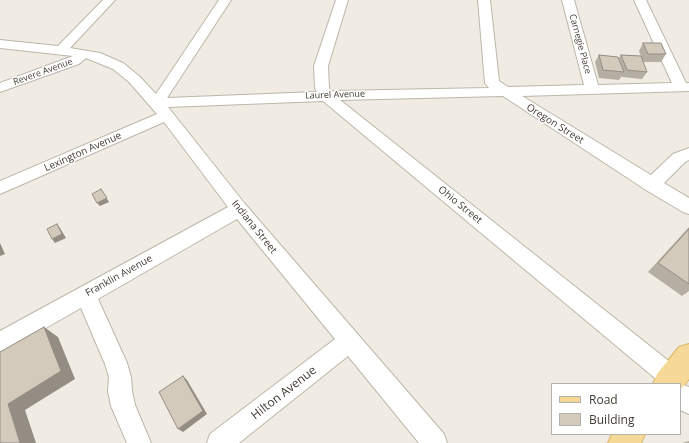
<!DOCTYPE html>
<style>
body{margin:0}
#map{position:relative;width:689px;height:443px;overflow:hidden;background:#f0ece3;font-family:"Open Sans",sans-serif}
canvas{display:block}
.legend{position:absolute;left:551px;top:383px;width:130px;height:52px;box-sizing:border-box;background:#fff;border:1px solid #b3b1ae;margin:0;padding:5px 7px;list-style:none;font-size:12px;color:#413c34}
.legend li{display:flex;align-items:center;gap:8px;height:20px}
.legend b{width:20px;border:1px solid #b3b1ae}
</style>
<div id="map">
<canvas width="689" height="443"></canvas>
<ul class="legend">
<li><b style="height:5px;background:#f6d996"></b>Road</li>
<li><b style="height:11px;background:#d3cabc"></b>Building</li>
</ul>
</div>
<script>
const ctx = document.querySelector('canvas').getContext('2d');
ctx.lineJoin = 'round';
const shape = rows => new Path2D(rows.map(r => 'M' + r).join(''));
function trace(path, color, width, dash) { ctx.strokeStyle = color; ctx.lineWidth = width; ctx.lineCap = dash ? 'butt' : 'round'; ctx.setLineDash(dash || []); ctx.stroke(path); }
function paint(path, color) { ctx.fillStyle = color; ctx.fill(path, 'evenodd'); }
function write(font, color, halo, rows, align = 'center') {
  ctx.font = font + ' "Open Sans",sans-serif'; ctx.lineWidth = 3; ctx.setLineDash([]); ctx.textBaseline = 'middle'; ctx.strokeStyle = halo; ctx.fillStyle = color; for (const [text, x, y, turn = 0] of rows) {
    ctx.save(); ctx.translate(x, y); ctx.rotate((+turn || 0) * Math.PI / 180); ctx.textAlign = isNaN(turn) ? turn : align; if (halo) ctx.strokeText(text, 0, 0); ctx.fillText(text, 0, 0); ctx.restore();
  }
}
const minor = shape([
 [103,0,115,0,70,48,100,53,123,63,139,76,156,94,219,0,231,0,167,98,317,92,315,88,314,66,336,0,348,0,328,66,329,88,331,91,489,88,485,83,478,0,490,0,499,81,508,87,584,85,562,0,574,0,598,85,672,83,634,0,646,0,686,83,689,83,689,91,522,96,651,175,673,154,689,148,689,160,685,162,664,183,689,198,689,214,683,212,646,190,503,96,340,100,680,370,683,378,681,384,689,387,689,414,680,410,680,384,662,384,323,101,168,107,245,204,444,434,447,443,419,443,348,356,239,443,207,443,210,434,335,339,237,219,98,299,127,363,131,377,132,391,135,405,151,443,127,443,111,406,108,391,109,377,105,364,81,308,0,354,0,331,228,207,164,122,0,194,0,181,157,114,129,82,113,69,86,58,79,64,0,92,0,83,73,56,0,48,0,40,58,46,103,0]
]);
const major = shape([
 [689,344,689,379,680,390,680,384,653,384,657,374,679,347,689,344],
 [612,434,645,434,641,443,608,443,612,434]
]);
const wall = shape([
 [643,43,666,54,661,62,643,62,647,72,642,79,622,77,622,76,619,80,599,78,595,62,599,55,619,58,621,55,641,56,639,51],
 [689,227,689,291,682,296,648,272],
 [689,441,689,443,682,443]
]);
const shadedWall = shape([
 [101,189,109,202,100,206,97,203],
 [57,224,60,228,66,238,55,243,52,239],
 [0,243,5,254,0,256],
 [44,327,58,337,75,379,25,410,36,443,20,443,8,404],
 [183,376,187,380,207,414,183,432,178,429]
]);
const building = shape([
 [643,43,661,43,666,54,648,54,643,43],
 [599,55,618,57,624,72,603,70,599,55],
 [621,55,641,56,647,72,627,70,621,55],
 [101,189,107,198,97,203,92,194,101,189],
 [57,224,62,234,52,239,47,229,57,224],
 [689,229,689,284,658,263,689,229],
 [44,327,61,371,8,404,20,443,0,443,0,352,44,327],
 [183,376,203,411,178,429,159,392,183,376]
]);
const farStreetnames = [
 ["Carnegie Place",580,44,75],
 ["Revere Avenue",43,72,-20],
 ["Laurel Avenue",335,95,-2]
];
const streetNames = [
 ["Oregon Street",555,124,32],
 ["Lexington Avenue",83,152,-24],
 ["Ohio Street",460,205,39],
 ["Indiana Street",254,227,51],
 ["Franklin Avenue",119,276,-29]
];
const nearStreetnames = [
 ["Hilton Avenue",284,393,-38]
];
trace(minor, '#bdb6aa', 2);
trace(major, '#d9b668', 2);
paint(minor, '#fff');
paint(major, '#f6d996');
paint(wall, '#b5aea2');
paint(shadedWall, '#948d84');
paint(building, '#d3cabc');
trace(building, '#948d84', 1);
write('9px', '#413c34', '#fff', farStreetnames);
write('10px', '#413c34', '#fff', streetNames);
write('12px', '#413c34', '#fff', nearStreetnames);
</script>
